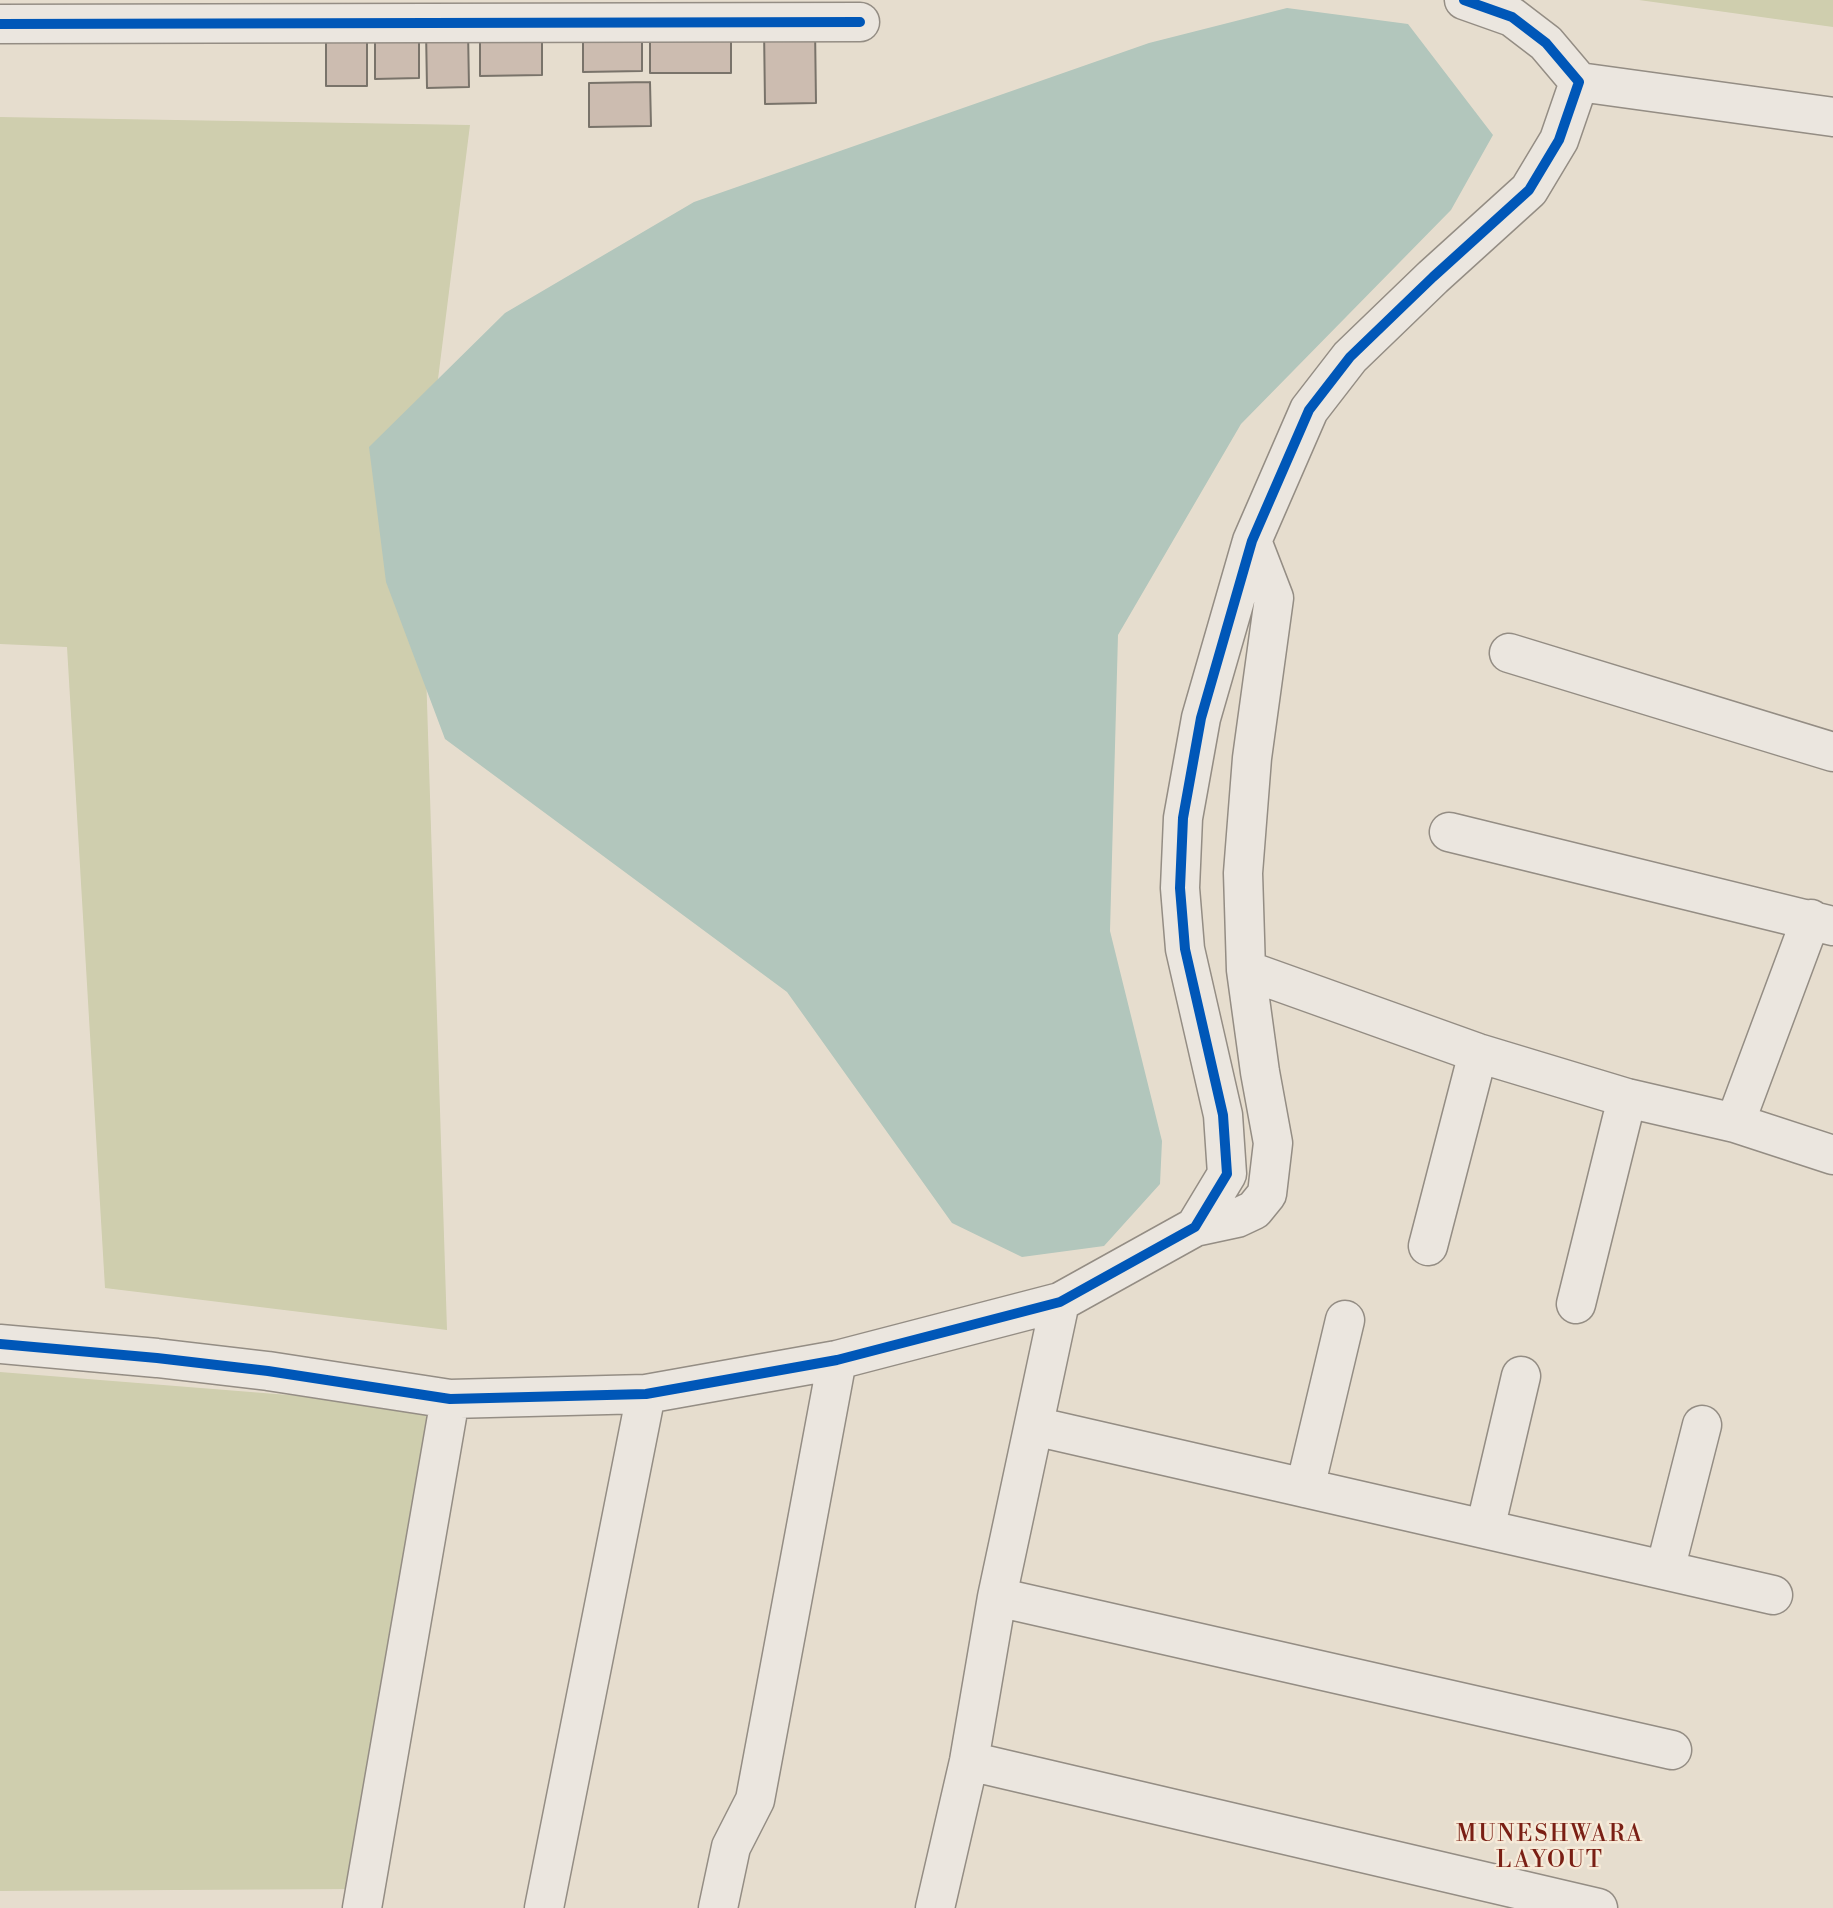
<!DOCTYPE html>
<style>
body{margin:0}
canvas{display:block;background:#e6ddce}
</style>
<canvas width="1833" height="1908"></canvas>
<script>
const ctx = document.querySelector('canvas').getContext('2d');
ctx.lineJoin = 'round';
function paint(path, color) { ctx.fillStyle = color; ctx.fill(path, 'evenodd'); }
const shape = rows => new Path2D(rows.map(r => 'M' + r).join(''));
function trace(path, color, width, dash) { ctx.strokeStyle = color; ctx.lineWidth = width; ctx.lineCap = dash ? 'butt' : 'round'; ctx.setLineDash(dash || []); ctx.stroke(path); }
function write(font, color, halo, rows, align = 'center') {
  ctx.font = font + ' "Libre Bodoni",serif'; ctx.lineWidth = 5; ctx.setLineDash([]); ctx.textBaseline = 'middle'; ctx.strokeStyle = halo; ctx.fillStyle = color; for (const [text, x, y, turn = 0] of rows) {
    ctx.save(); ctx.translate(x, y); ctx.rotate((+turn || 0) * Math.PI / 180); ctx.textAlign = isNaN(turn) ? turn : align; if (halo) ctx.strokeText(text, 0, 0); ctx.fillText(text, 0, 0); ctx.restore();
  }
}
const green = shape([
 [1639,0,1833,0,1833,27],
 [0,117,470,125,421,514,447,1330,105,1288,67,647,0,644],
 [0,1372,439,1407,353,1889,0,1891]
]);
const water = shape([
 [1287,8,1408,24,1493,135,1451,210,1241,424,1118,635,1110,931,1162,1141,1160,1184,1104,1246,1022,1257,952,1223,787,992,445,739,386,582,369,447,505,313,694,202,1149,43]
]);
const building = shape([
 [815,27,816,103,765,104,764,28,815,27],
 [326,29,367,29,367,86,326,86,326,29],
 [583,29,642,29,642,71,583,72,583,29],
 [426,30,468,30,469,87,427,88,426,30],
 [542,30,542,75,480,76,480,31,542,30],
 [731,30,731,73,650,73,650,31,731,30],
 [419,31,419,78,375,79,375,32,419,31],
 [650,82,651,126,589,127,589,83,650,82]
]);
const minor = shape([
 [0,24,860,22],
 [1579,82,1833,117],
 [1509,653,1833,752],
 [1449,832,1833,926],
 [1246,970,1243,873,1252,758,1274,598,1252,541],
 [1735,1123,1811,919],
 [1195,1227,1237,1218,1254,1210,1267,1194,1273,1143,1260,1072,1246,970,1478,1053,1627,1098,1735,1123,1833,1155],
 [1428,1246,1478,1053],
 [1576,1304,1627,1098],
 [0,1344,157,1358,268,1371,450,1399,646,1394,837,1360,1060,1302,1195,1227,1227,1174,1223,1115,1185,949,1180,888,1183,818,1201,718,1252,541,1309,410,1350,357,1433,277,1529,190,1559,140,1579,82,1546,43,1512,17,1464,0],
 [1034,1426,1773,1595],
 [1305,1488,1345,1320],
 [1485,1529,1521,1376],
 [1665,1570,1702,1425],
 [997,1597,1672,1750],
 [969,1761,1598,1908],
 [362,1908,450,1399],
 [544,1908,646,1394],
 [718,1908,731,1847,755,1800,837,1360],
 [935,1908,969,1761,997,1597,1060,1302]
]);
const cycleway = shape([
 [0,24,860,22],
 [0,1344,157,1358,268,1371,450,1399,646,1394,837,1360,1060,1302,1195,1227,1227,1174,1223,1115,1185,949,1180,888,1183,818,1201,718,1252,541,1309,410,1350,357,1433,277,1529,190,1559,140,1579,82,1546,43,1512,17,1464,0]
]);
const neighbourhoodNames = [
 ["MUNESHWARA",1550,1835],
 ["LAYOUT",1550,1861]
];
paint(green, '#cfceae');
paint(water, '#b2c6bc');
paint(building, '#ccbcb0');
trace(building, '#79736a', 2);
trace(minor, '#948d84', 41);
trace(minor, '#ebe6df', 38);
trace(cycleway, '#0057b8', 10);
ctx.letterSpacing = '2px';
write('23px', '#7a1f14', '#f6ead8', neighbourhoodNames);
ctx.letterSpacing = '0px';
</script>
